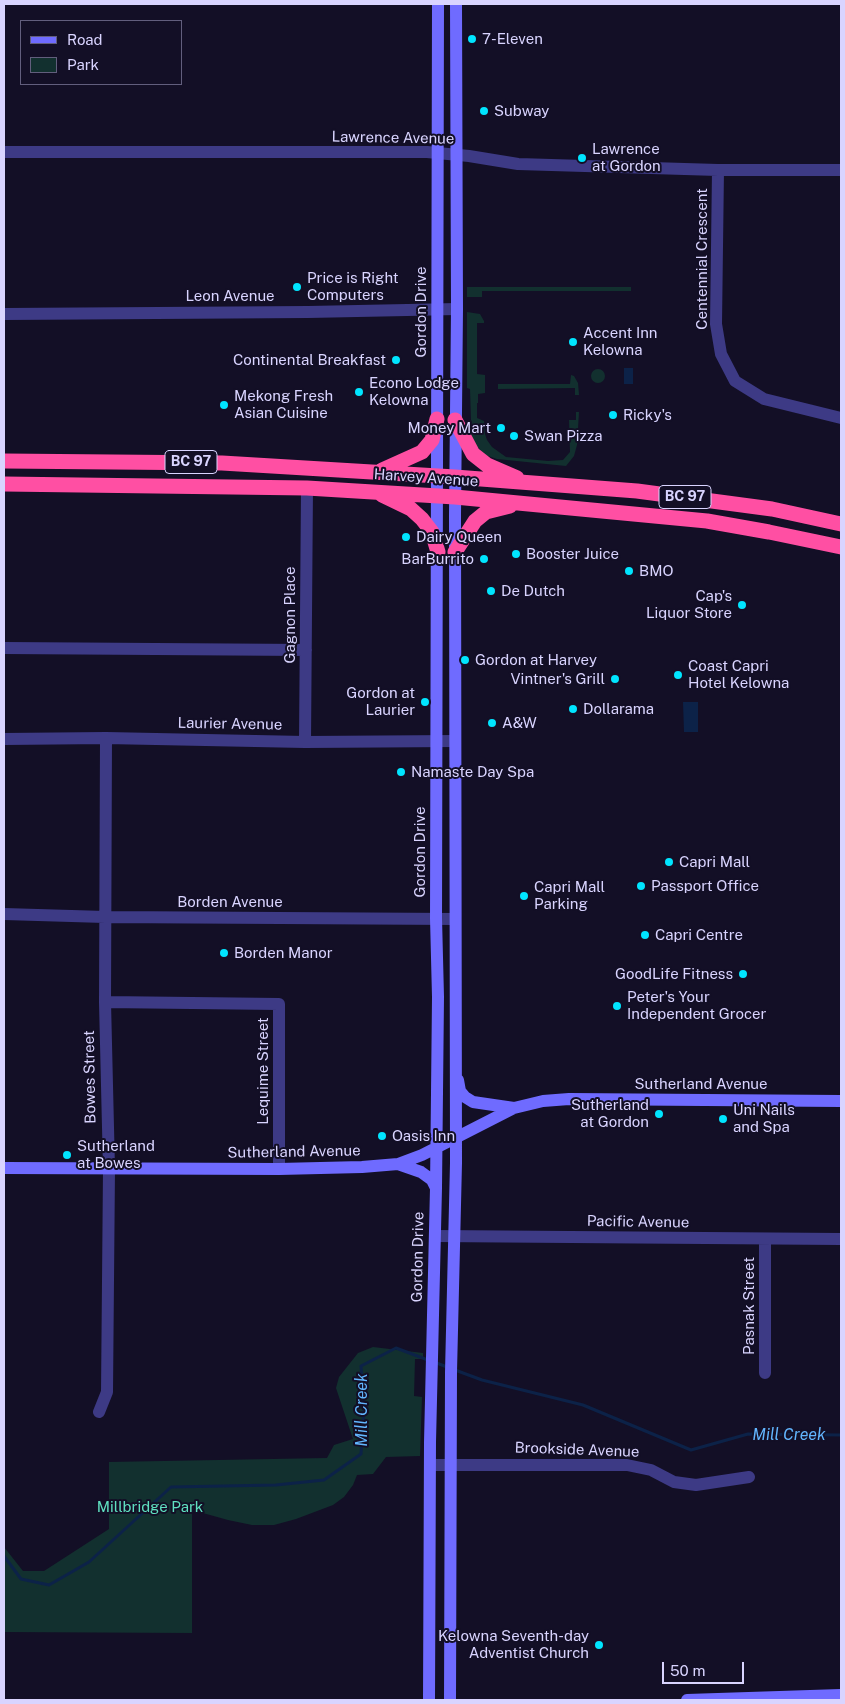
<!DOCTYPE html>
<style>
body{margin:0}
#map{position:relative;width:845px;height:1704px;overflow:hidden;background:#130f26;font-family:"Public Sans",sans-serif}
canvas{display:block}
.frame{position:absolute;inset:0;border:5px solid #d9d4ff;pointer-events:none}
.legend{position:absolute;left:20px;top:20px;width:162px;height:65px;box-sizing:border-box;background:#130f26;border:1px solid #625e7d;margin:0;padding:6px 9px;list-style:none;font-size:15px;color:#d9d4ff}
.legend li{display:flex;align-items:center;gap:10px;height:25px}
.legend b{width:25px;border:1px solid #625e7d}
.scale{position:absolute;left:662px;top:1662px;width:82px;height:22px;box-sizing:border-box;border:2px solid #d9d4ff;border-top:0;padding-left:6px;font-size:15px;line-height:18px;white-space:nowrap;color:#d9d4ff;-webkit-text-stroke:4px #130f26;paint-order:stroke}
</style>
<div id="map">
<canvas width="845" height="1704"></canvas>
<div class="frame"></div>
<ul class="legend">
<li><b style="height:6px;background:#6f6bff"></b>Road</li>
<li><b style="height:14px;background:#12302f"></b>Park</li>
</ul>
<div class="scale">50 m</div>
</div>
<script>
const ctx = document.querySelector('canvas').getContext('2d');
ctx.lineJoin = 'round';
function paint(path, color) { ctx.fillStyle = color; ctx.fill(path, 'evenodd'); }
const shape = rows => new Path2D(rows.map(r => 'M' + r).join(''));
function trace(path, color, width, dash) { ctx.strokeStyle = color; ctx.lineWidth = width; ctx.lineCap = dash ? 'butt' : 'round'; ctx.setLineDash(dash || []); ctx.stroke(path); }
function write(font, color, halo, rows, align = 'center') {
  ctx.font = font + ' "Public Sans",sans-serif'; ctx.lineWidth = 4; ctx.setLineDash([]); ctx.textBaseline = 'middle'; ctx.strokeStyle = halo; ctx.fillStyle = color; for (const [text, x, y, turn = 0] of rows) {
    ctx.save(); ctx.translate(x, y); ctx.rotate((+turn || 0) * Math.PI / 180); ctx.textAlign = isNaN(turn) ? turn : align; if (halo) ctx.strokeText(text, 0, 0); ctx.fillText(text, 0, 0); ctx.restore();
  }
}
const green = shape([
 [467,287,631,287,631,291,482,291,482,297,467,297],
 [467,312,480,314,484,321,484,323,477,323,477,374,485,375,485,393,478,394,478,403,477,403,477,418,484,421,485,434,487,440,492,447,506,457,548,461,563,460,570,452,569,420,576,420,576,412,579,412,577,445,574,456,566,466,497,459,485,455,473,442,468,421,471,420,470,389,467,388],
 '591 376a7 7 0 1 1 14 0a7 7 0 1 1-14 0Z',
 [571,375,574,376,578,383,579,395,575,395,575,388,498,389,498,384,570,384],
 [373,1347,423,1353,423,1359,415,1359,414,1396,422,1397,420,1456,386,1457,373,1474,357,1475,353,1485,344,1497,333,1505,296,1519,274,1525,252,1525,228,1520,192,1510,192,1633,4,1632,4,1547,23,1571,44,1571,109,1529,109,1462,327,1458,334,1445,353,1439,336,1388,339,1377,358,1353]
]);
const water = shape([
 [624,368,633,368,633,384,624,384],
 [683,702,698,702,698,732,684,732]
]);
const stream = shape([
 [434,1362,447,1367],
 [455,1370,482,1380,583,1405,691,1450,748,1434,841,1435],
 [4,1556,21,1579,49,1585,89,1562,171,1487,276,1485,324,1480,361,1454,364,1409,361,1366,396,1348,428,1360]
]);
const street = shape([
 [4,152,427,152,469,156,518,164,718,170,841,170],
 [718,170,716,324,721,354,735,381,764,399,841,418],
 [4,314,308,312,457,309],
 [4,648,306,650],
 [4,739,106,738,305,742,455,741],
 [305,742,307,488],
 [4,914,105,917,455,919],
 [105,1002,279,1004,279,1169],
 [435,1236,841,1239],
 [765,1239,765,1373],
 [99,1412,107,1392,109,1169,105,1002,106,738],
 [430,1465,627,1465,651,1470,674,1482,696,1485,749,1477]
]);
const secondary = shape([
 [458,1080,460,1091,465,1097,473,1102,514,1108],
 [398,1164,421,1172,432,1180,436,1188],
 [4,1168,279,1169,362,1167,398,1164,422,1155,514,1108,543,1101,569,1099,841,1101],
 [429,1700,430,1442,436,1188,438,997,436,918,438,4],
 [450,1700,451,1372,456,1163,455,515,457,309,456,4],
 [687,1700,841,1695]
]);
const highway = shape([
 [455,420,473,454,487,465,517,478],
 [4,461,222,463,455,477,637,491,772,509,841,524],
 [382,470,422,452,432,440,437,419],
 [4,484,307,488,455,497,707,521,769,532,841,547],
 [382,495,411,509,422,519,432,532,438,552],
 [455,552,475,521,486,512,510,506]
]);
const markers = [
 [472,39,5,"#00e5ff"],
 [484,111,5,"#00e5ff"],
 [582,158,5,"#00e5ff"],
 [297,287,5,"#00e5ff"],
 [573,342,5,"#00e5ff"],
 [396,360,5,"#00e5ff"],
 [359,392,5,"#00e5ff"],
 [224,405,5,"#00e5ff"],
 [613,415,5,"#00e5ff"],
 [501,428,5,"#00e5ff"],
 [514,436,5,"#00e5ff"],
 [406,537,5,"#00e5ff"],
 [516,554,5,"#00e5ff"],
 [484,559,5,"#00e5ff"],
 [629,571,5,"#00e5ff"],
 [491,591,5,"#00e5ff"],
 [742,605,5,"#00e5ff"],
 [465,660,5,"#00e5ff"],
 [678,675,5,"#00e5ff"],
 [615,679,5,"#00e5ff"],
 [425,702,5,"#00e5ff"],
 [573,709,5,"#00e5ff"],
 [492,723,5,"#00e5ff"],
 [401,772,5,"#00e5ff"],
 [669,862,5,"#00e5ff"],
 [641,886,5,"#00e5ff"],
 [524,896,5,"#00e5ff"],
 [645,935,5,"#00e5ff"],
 [224,953,5,"#00e5ff"],
 [743,974,5,"#00e5ff"],
 [617,1006,5,"#00e5ff"],
 [659,1114,5,"#00e5ff"],
 [723,1119,5,"#00e5ff"],
 [382,1136,5,"#00e5ff"],
 [67,1155,5,"#00e5ff"],
 [599,1645,5,"#00e5ff"]
];
const shields = [
 [191,462,52],
 [685,497,52]
];
const shieldNames = [
 ["BC 97",191,462],
 ["BC 97",685,497]
];
const poiNames = [
 ["7-Eleven",482,39],
 ["Subway",494,111],
 ["Lawrence",592,149],
 ["at Gordon",592,166],
 ["Price is Right",307,278],
 ["Computers",307,295],
 ["Accent Inn",583,333],
 ["Kelowna",583,350],
 ["Continental Breakfast",386,360,"right"],
 ["Econo Lodge",369,383],
 ["Kelowna",369,400],
 ["Mekong Fresh",234,396],
 ["Asian Cuisine",234,413],
 ["Ricky's",623,415],
 ["Money Mart",491,428,"right"],
 ["Swan Pizza",524,436],
 ["Dairy Queen",416,537],
 ["Booster Juice",526,554],
 ["BarBurrito",474,559,"right"],
 ["BMO",639,571],
 ["De Dutch",501,591],
 ["Cap's",732,596,"right"],
 ["Liquor Store",732,613,"right"],
 ["Gordon at Harvey",475,660],
 ["Coast Capri",688,666],
 ["Hotel Kelowna",688,683],
 ["Vintner's Grill",605,679,"right"],
 ["Gordon at",415,693,"right"],
 ["Laurier",415,710,"right"],
 ["Dollarama",583,709],
 ["A&W",502,723],
 ["Namaste Day Spa",411,772],
 ["Capri Mall",679,862],
 ["Passport Office",651,886],
 ["Capri Mall",534,887],
 ["Parking",534,904],
 ["Capri Centre",655,935],
 ["Borden Manor",234,953],
 ["GoodLife Fitness",733,974,"right"],
 ["Peter's Your",627,997],
 ["Independent Grocer",627,1014],
 ["Sutherland",649,1105,"right"],
 ["at Gordon",649,1122,"right"],
 ["Uni Nails",733,1110],
 ["and Spa",733,1127],
 ["Oasis Inn",392,1136],
 ["Sutherland",77,1146],
 ["at Bowes",77,1163],
 ["Kelowna Seventh-day",589,1636,"right"],
 ["Adventist Church",589,1653,"right"]
];
const streetNames = [
 ["Lawrence Avenue",393,138,1],
 ["Centennial Crescent",702,259,-90],
 ["Leon Avenue",230,296],
 ["Gordon Drive",421,312,-90],
 ["Harvey Avenue",426,478,4],
 ["Gagnon Place",290,615,-90],
 ["Laurier Avenue",230,724,1],
 ["Gordon Drive",420,852,-90],
 ["Borden Avenue",230,902],
 ["Lequime Street",263,1071,-90],
 ["Bowes Street",90,1077,-91],
 ["Sutherland Avenue",701,1084],
 ["Sutherland Avenue",294,1152,-1],
 ["Pacific Avenue",638,1222,1],
 ["Gordon Drive",418,1257,-89],
 ["Pasnak Street",749,1306,-90],
 ["Brookside Avenue",577,1450,2]
];
const parkNames = [
 ["Millbridge Park",150,1507]
];
const waterNames = [
 ["Mill Creek",362,1410,-90],
 ["Mill Creek",789,1435]
];
paint(green, '#12302f');
paint(water, '#0c2248');
trace(stream, '#0c2248', 3);
trace(street, '#3d3a85', 12);
trace(secondary, '#6f6bff', 12);
trace(highway, '#ff4fa3', 15);
for (const [x, y, r, color] of markers) { const dot = new Path2D(); dot.arc(x, y, r, 0, 2 * Math.PI); ctx.fillStyle = color; ctx.fill(dot); trace(dot, '#130f26', 2); }
for (const [x, y, w] of shields) { const box = new Path2D(); box.roundRect(x - w / 2, y - 11.5, w, 23, 4); ctx.fillStyle = '#130f26'; ctx.fill(box); trace(box, '#d9d4ff', 1); }
write('bold 14px', '#d9d4ff', null, shieldNames);
write('15px', '#d9d4ff', '#130f26', poiNames, 'left');
write('15px', '#d9d4ff', '#130f26', streetNames);
write('15px', '#5fe0c0', '#130f26', parkNames);
write('italic 16px', '#62b6ff', '#130f26', waterNames);
</script>
